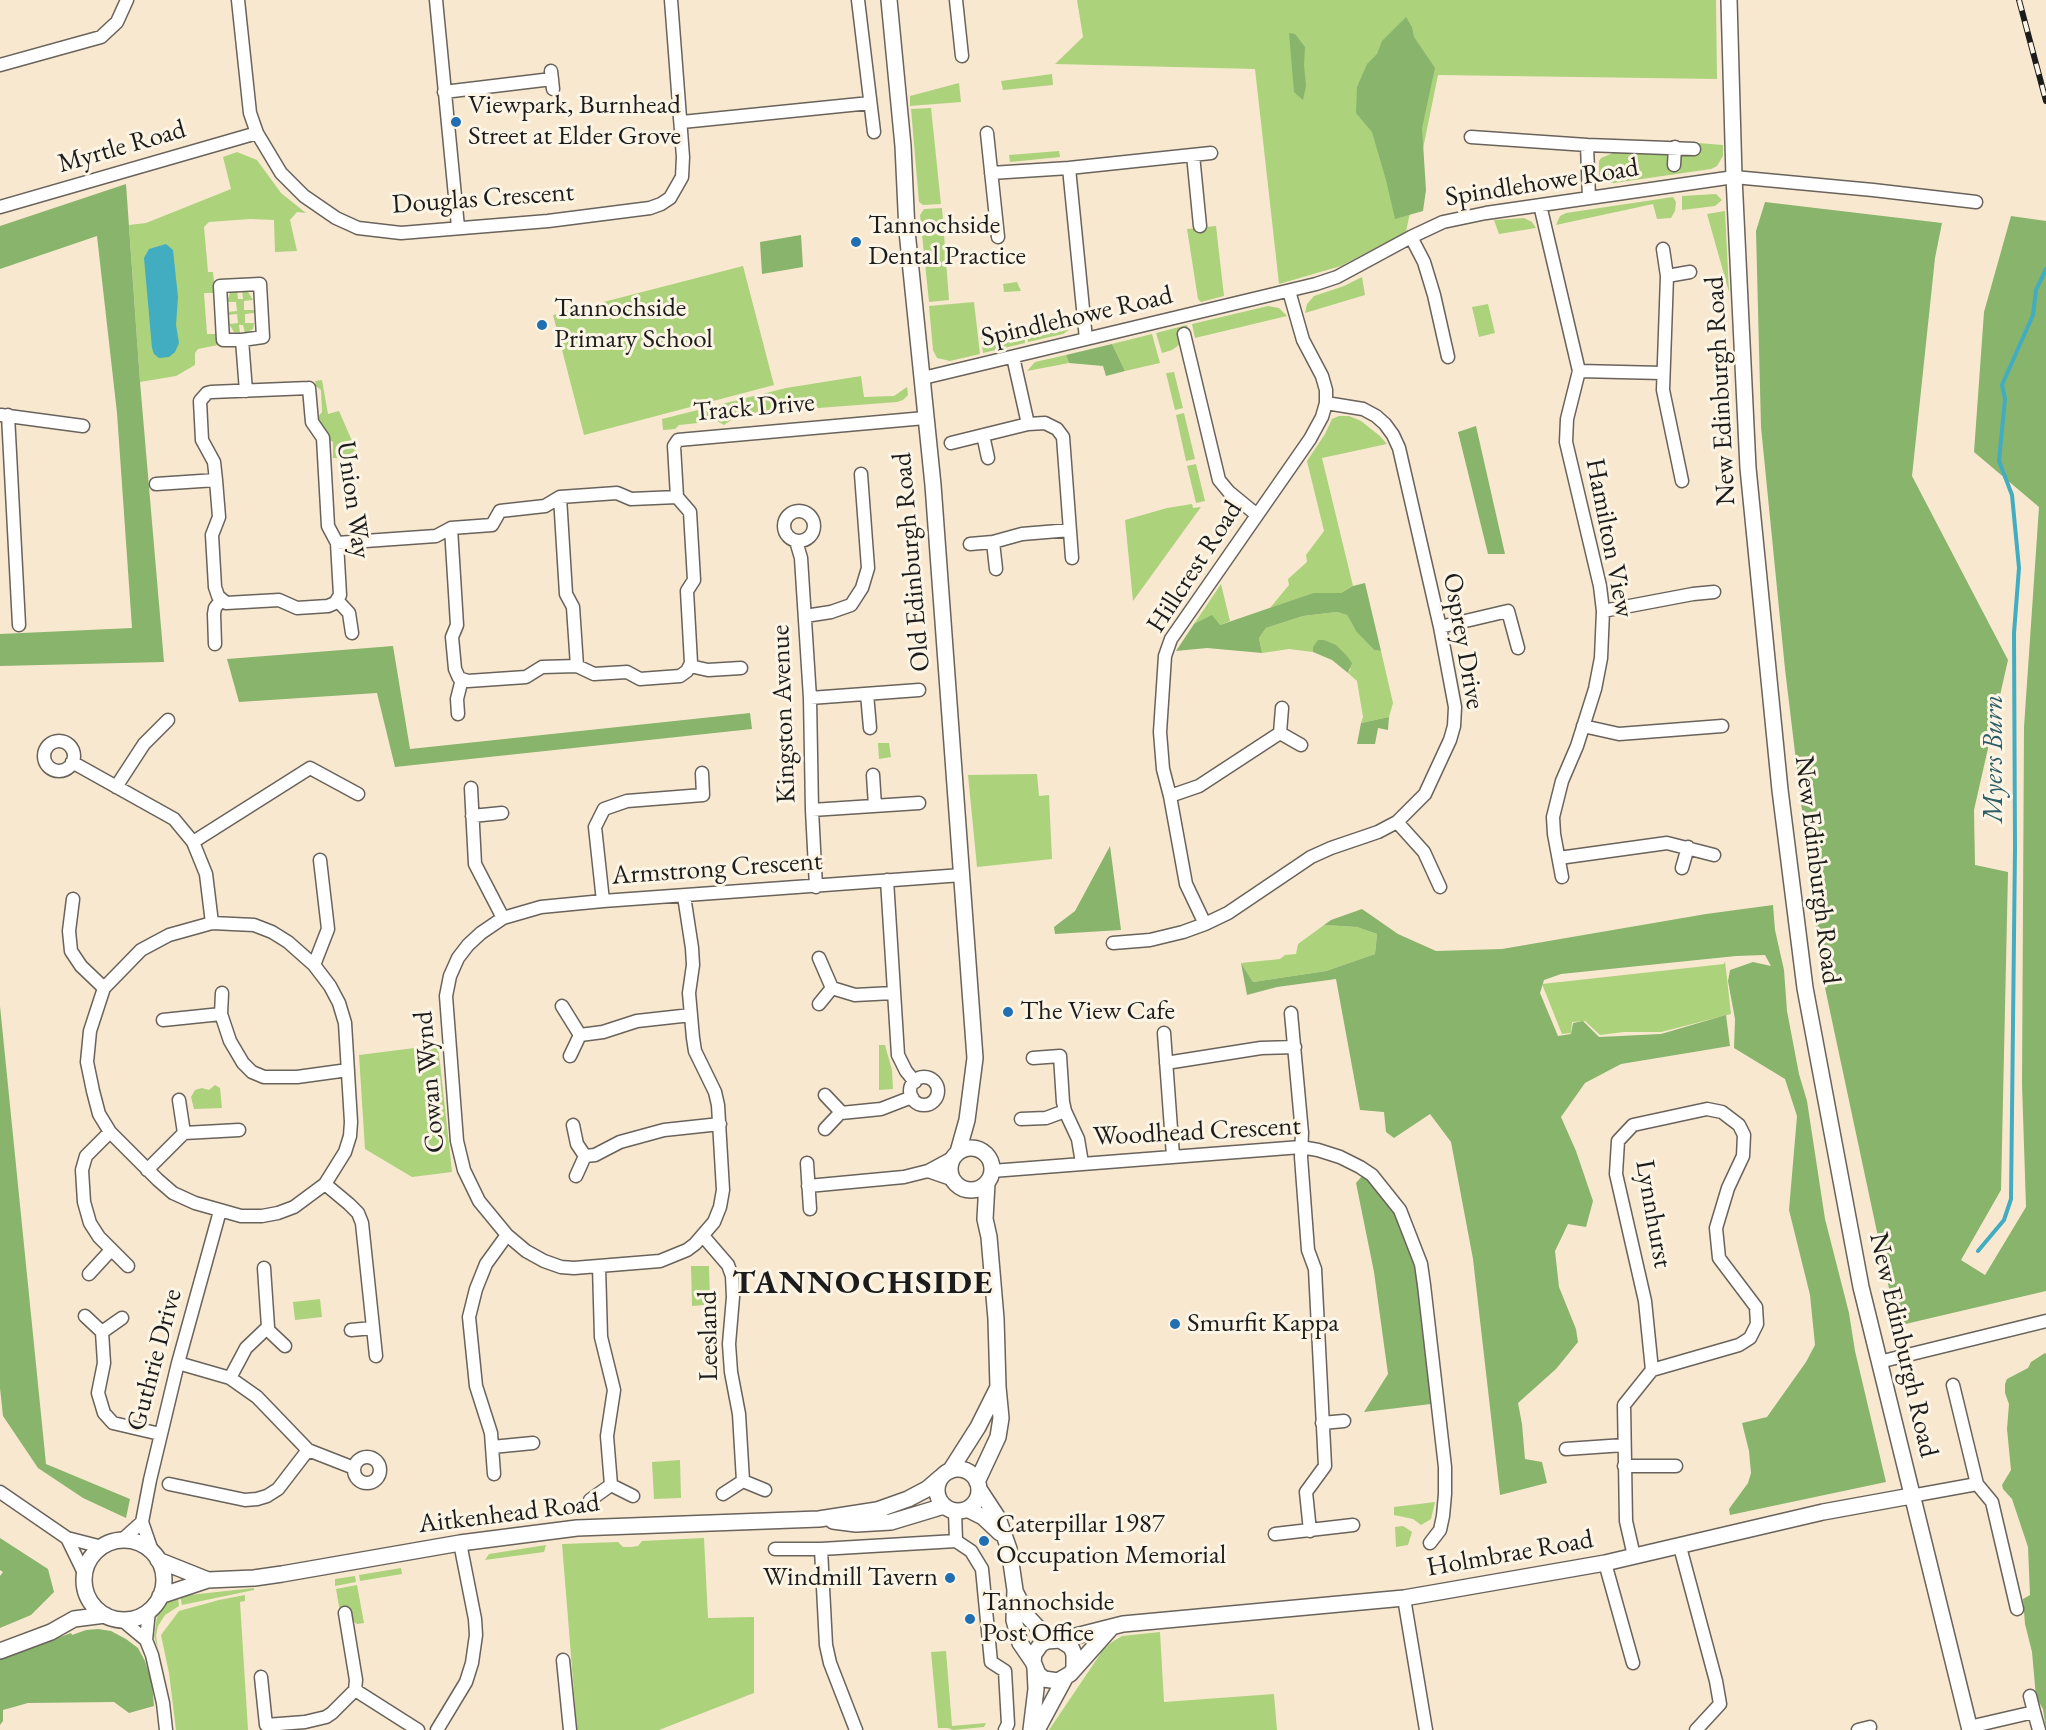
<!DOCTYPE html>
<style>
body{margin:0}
canvas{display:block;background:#f8e8d0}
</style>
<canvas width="2046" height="1730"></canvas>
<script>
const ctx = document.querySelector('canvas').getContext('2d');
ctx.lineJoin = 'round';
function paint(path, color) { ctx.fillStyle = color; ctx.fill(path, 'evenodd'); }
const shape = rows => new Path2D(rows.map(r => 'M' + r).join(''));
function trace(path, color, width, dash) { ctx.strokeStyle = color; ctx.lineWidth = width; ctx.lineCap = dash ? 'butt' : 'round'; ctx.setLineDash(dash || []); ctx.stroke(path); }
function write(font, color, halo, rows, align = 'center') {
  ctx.font = font + ' "EB Garamond",serif'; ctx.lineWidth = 6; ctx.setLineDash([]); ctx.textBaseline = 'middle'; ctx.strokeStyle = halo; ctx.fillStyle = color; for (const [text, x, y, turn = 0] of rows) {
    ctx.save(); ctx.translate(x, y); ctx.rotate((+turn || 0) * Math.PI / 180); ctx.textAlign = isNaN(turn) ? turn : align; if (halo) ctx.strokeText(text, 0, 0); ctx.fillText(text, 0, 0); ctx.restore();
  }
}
const green = shape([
 [1077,0,1716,0,1717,79,1438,75,1406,232,1341,266,1279,284,1255,69,1055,64,1083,37],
 [1052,74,1053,85,1003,90,1001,81],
 [959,83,961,102,910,106,910,96],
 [931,108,941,204,923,205,919,202,911,109],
 [1698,143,1723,145,1723,156,1717,166,1711,169,1614,183,1604,183,1599,176,1599,161,1601,158,1613,153,1614,149,1663,152,1667,154,1669,159,1680,158,1684,154,1697,154],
 [1059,151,1060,157,1010,162,1009,155],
 [237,152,257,160,281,193,306,213,297,212,290,220,297,251,275,252,274,220,250,219,209,222,204,227,208,272,213,272,215,293,204,293,207,334,217,334,218,345,198,349,195,353,195,365,176,376,140,382,129,225,146,223,231,189,223,157],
 [1716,194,1722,200,1715,206,1682,210,1682,196],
 [1673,197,1676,202,1675,211,1671,218,1657,219,1653,204,1556,225,1560,216,1566,213],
 [942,208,949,300,929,302,920,215,924,209],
 [1725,211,1729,291,1729,292,1707,214],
 [1524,218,1532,222,1536,228,1499,234,1494,220],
 [1216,226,1224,296,1201,302,1198,299,1187,229],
 [743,266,774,385,584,435,553,315],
 [1362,277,1365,295,1305,313,1307,304,1314,296,1344,286],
 [1017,282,1021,291,1004,292,1003,284],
 [237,290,238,299,243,299,242,290,248,292,253,300,244,301,244,310,254,310,254,313,245,314,245,323,254,323,253,329,245,333,243,325,239,325,240,333,234,332,229,324,238,323,237,314,228,315,228,312,237,311,236,302,227,302,230,293],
 [974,302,980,354,950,361,937,358,933,350,929,306],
 [1488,304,1495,333,1479,337,1472,307],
 [1268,306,1279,308,1287,316,1195,338,1192,324],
 [1073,320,1070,329,1063,334,1028,342,1027,330,1064,326],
 [1187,325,1188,330,1179,345,1172,350,1162,353,1156,333],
 [1024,330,1025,343,983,353,981,335],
 [1152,334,1160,363,1125,371,1112,344],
 [1066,355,1069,363,1027,371,1035,362],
 [1174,372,1183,408,1175,410,1166,373],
 [861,376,864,397,894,396,907,387,908,395,903,400,897,402,740,414,724,425,717,421,679,425,675,429,663,430,662,419,786,388],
 [322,380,328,414,339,411,356,450,345,458,333,458,333,442,328,439,318,422,318,417,322,412,321,390,316,386,315,381],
 [1184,413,1195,459,1186,461,1176,415],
 [1339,416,1349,416,1361,421,1380,436,1387,444,1322,458,1353,586,1341,593,1313,593,1270,608,1289,585,1288,579,1307,562,1306,555,1324,531,1307,461,1325,434,1332,419],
 [1196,464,1205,501,1196,503,1187,466],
 [1192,504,1193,508,1201,507,1133,601,1125,520,1167,508],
 [1221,584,1230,621,1220,625,1194,624],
 [1337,612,1347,615,1355,629,1374,650,1381,651,1393,703,1389,717,1361,723,1363,717,1357,681,1348,673,1351,669,1313,647,1313,652,1289,649,1262,653,1259,638,1266,628,1303,616],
 [878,743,889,743,891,757,879,759],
 [1037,774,1039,796,1049,795,1052,859,977,867,968,775],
 [1324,925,1357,927,1377,934,1375,954,1326,971,1253,982,1241,963,1280,959,1285,955,1296,954,1298,944],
 [1725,961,1731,1014,1661,1032,1624,1032,1600,1035,1585,1021,1572,1022,1571,1033,1562,1034,1542,984,1724,964],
 [438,1045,452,1172,412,1177,365,1149,359,1055],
 [879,1045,885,1045,892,1070,893,1089,879,1090],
 [215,1085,220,1088,222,1108,194,1109,191,1097,195,1090,202,1088,209,1090],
 [691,1266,709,1266,710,1300,704,1301,704,1305,692,1306],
 [320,1299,322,1317,295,1320,293,1302],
 [680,1460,681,1498,654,1499,652,1462],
 [1435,1502,1431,1519,1421,1525,1413,1519,1394,1515,1394,1507],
 [1403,1526,1412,1532,1408,1545,1396,1547,1395,1527],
 [704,1538,708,1618,754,1617,754,1693,659,1730,577,1730,562,1544,618,1542,623,1547,631,1547,638,1546,642,1541],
 [546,1545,544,1552,485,1560,489,1554],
 [401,1568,402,1574,360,1581,359,1575],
 [355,1576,356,1582,335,1586,335,1579],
 [357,1585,364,1623,357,1624,340,1612,336,1589],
 [254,1588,254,1590,182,1605,180,1596],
 [245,1595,245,1601,240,1602,248,1730,176,1730,169,1673,161,1635,179,1611,219,1600],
 [178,1597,179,1606,165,1615,158,1626,156,1636,158,1649,154,1636,157,1617,166,1603],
 [1160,1632,1164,1702,1274,1694,1277,1730,1049,1730,1103,1650,1112,1642,1122,1636],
 [946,1651,952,1726,986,1723,984,1727,953,1730,948,1728,938,1728,931,1652]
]);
const forest = shape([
 [1406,17,1412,27,1414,37,1435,68,1422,128,1426,190,1423,211,1395,219,1386,180,1372,132,1356,113,1357,87,1367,64,1377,54,1382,41],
 [1289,33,1295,34,1305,47,1304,65,1306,86,1303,100,1294,92],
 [126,184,140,382,164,662,0,666,0,634,132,628,117,413,97,236,0,269,0,226],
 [1765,202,1942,223,1935,258,1912,476,2008,660,1974,810,1975,865,2008,872,2001,1190,1961,1260,1985,1275,2026,1207,2022,1084,2024,727,2039,507,1974,452,1984,312,2011,216,2046,221,2046,1291,1897,1326,1821,969,1785,669,1761,427,1756,231],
 [801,235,803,267,762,274,760,242],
 [1112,344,1125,371,1106,376,1103,366,1069,363,1066,355],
 [1476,426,1505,554,1488,554,1458,432],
 [1365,583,1381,651,1374,650,1356,631,1347,615,1337,612,1303,616,1266,628,1259,638,1262,653,1207,648,1176,651,1194,624,1212,615,1220,625,1313,593,1341,593,1353,586],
 [1318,640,1324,640,1336,645,1347,656,1352,663,1348,673,1332,660,1313,652,1313,647],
 [393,646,410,749,750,713,752,729,395,767,377,693,239,702,227,659],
 [1389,717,1388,730,1378,728,1375,744,1357,744,1361,723],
 [1110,846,1121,930,1055,934,1054,927,1075,911],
 [1773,905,1775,930,1784,970,1787,1011,1799,1074,1807,1101,1825,1219,1849,1313,1855,1351,1886,1482,1730,1515,1729,1509,1748,1483,1751,1473,1749,1451,1742,1423,1767,1417,1806,1362,1815,1345,1810,1295,1789,1210,1797,1116,1785,1079,1734,1048,1735,1019,1728,981,1730,970,1753,962,1771,966,1765,955,1736,956,1561,974,1544,980,1540,993,1558,1036,1571,1034,1573,1023,1583,1021,1599,1037,1661,1034,1726,1015,1730,1046,1621,1064,1585,1083,1561,1117,1576,1151,1593,1201,1586,1227,1568,1224,1555,1251,1559,1287,1576,1329,1578,1342,1556,1369,1518,1403,1522,1424,1525,1459,1542,1462,1547,1483,1500,1495,1473,1259,1451,1142,1430,1114,1394,1138,1386,1132,1384,1112,1360,1110,1336,979,1277,987,1247,995,1241,963,1253,982,1326,971,1375,954,1377,934,1357,927,1324,925,1331,920,1362,909,1398,934,1436,951,1502,949,1706,914],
 [0,1006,46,1464,130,1499,126,1518,83,1498,38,1468,3,1416,0,1388],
 [1363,1175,1374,1186,1395,1213,1410,1250,1416,1275,1431,1404,1364,1412,1388,1374,1374,1272,1356,1183],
 [2045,1353,2046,1354,2046,1729,2043,1709,2036,1697,2032,1652,2025,1624,2023,1599,2030,1595,2028,1547,2012,1499,2003,1489,2002,1485,2011,1470,2007,1429,2009,1404,2005,1393,2005,1384,2007,1379,2028,1368,2031,1362],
 [0,1538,48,1569,54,1592,31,1615,0,1628,0,1576,3,1572,0,1570],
 [98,1629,111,1631,126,1639,138,1648,145,1661,152,1683,154,1706,129,1713,114,1702,28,1703,3,1710,3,1721,0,1725,0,1659,71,1633,72,1635,86,1630]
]);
const water = shape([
 [166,244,173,250,178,297,176,325,179,343,175,352,169,357,159,358,154,354,152,348,144,258,149,249]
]);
const stream = shape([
 [1978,1251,2004,1220,2011,1199,2015,848,2014,633,2019,568,2012,495,1999,461,2005,399,2002,385,2033,315,2036,290,2046,269]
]);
const minor = shape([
 [238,0,250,113,257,133,281,173,304,196,336,218,358,228,401,233,548,221,650,208,661,204,670,198,682,177,683,157,671,0],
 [436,0,458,227],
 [858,0,874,132],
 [956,0,962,56],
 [0,65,101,37,117,22,127,0],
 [551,71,553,89],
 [444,92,552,79],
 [682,122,870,103],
 [987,133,998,237],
 [1471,137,1587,145],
 [1193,155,1200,226],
 [1674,165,1675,147],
 [991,173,1069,168],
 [1589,198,1587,145,1694,149],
 [1540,205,1579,371,1567,419,1566,442,1600,586,1603,611,1601,658,1595,689,1577,746,1562,781,1553,817,1554,834,1562,877],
 [0,207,257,133],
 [1411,237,1424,262,1434,295,1448,357],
 [1663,249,1667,276,1663,390,1682,481],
 [1667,276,1690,272],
 [1184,334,1219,480,1229,492,1257,515],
 [1086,339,1069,168,1211,153],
 [242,340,263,337,260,284,220,286,223,340,242,340,246,391],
 [1013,357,1028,424,1045,423,1057,429,1063,437,1072,558],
 [1579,371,1662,373],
 [923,378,1316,284,1337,277,1411,237,1443,222,1486,213,1734,177,1873,190,1976,202],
 [309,388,312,422,323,438,328,526,337,543,340,595,335,603,328,606,297,608,279,600,226,603,218,596,215,587,212,535,219,517,216,480,214,462,202,440,200,401,207,393,211,392,309,388],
 [1,415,83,426],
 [8,415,19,625],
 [983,435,988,458],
 [951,443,1028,424],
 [156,484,216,480],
 [560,497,566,594,573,607,577,666],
 '784 526a15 15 0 1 1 30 0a15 15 0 1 1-30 0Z',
 [451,528,457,625,452,637,455,669,459,678,468,681,526,677,542,667,577,666,594,674,627,672,640,679,680,676,687,671,691,663,687,591,694,580,690,512,677,497,674,446,678,440,925,418],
 [796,541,801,558,810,698,812,810,816,887],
 [993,542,996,569],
 [337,543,436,536,451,528,492,525,500,511,545,506,560,497,617,493,631,499,677,497],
 [970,544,993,542,1022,534,1070,530],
 [337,600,349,613,352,633],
 [1603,611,1693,594,1714,592],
 [805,616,831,612,851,605,862,588,868,568,861,474],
 [1440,627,1508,611,1518,648],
 [215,644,214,614,215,608,221,600],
 [690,666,708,670,741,668],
 [867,694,870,728],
 [810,698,919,690],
 [1282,708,1280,733,1301,745],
 [458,714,457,699,462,679],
 [1583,726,1619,734,1722,726],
 '44 756a15 15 0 1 1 30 0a15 15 0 1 1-30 0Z',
 [72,762,174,819,193,842,206,874,212,923],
 [873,775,875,806],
 [116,787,144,744,168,720],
 [471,788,475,864,503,918],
 [1170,796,1199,786,1280,733],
 [812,810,919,803],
 [472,816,502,813],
 [1397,822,1424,852,1440,887],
 [193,842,310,768,358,794],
 [1559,858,1667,843,1714,855],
 [1682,868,1688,847],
 [887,880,898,1055,906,1071,915,1082],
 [684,896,692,948,693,965,689,993,693,1038,695,1051,715,1092,718,1105,723,1190,720,1207,714,1222,695,1244,687,1250,660,1261,574,1268,561,1267,544,1261,526,1251,507,1235,479,1201,464,1170,457,1141,446,996,450,976,458,958,468,945,481,933,503,918,541,907,603,901,962,875],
 [73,899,69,931,71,951,81,966,104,988],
 [603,901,595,827,604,809,627,801,703,795,702,773],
 [212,923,254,925,272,932,288,942,314,965,330,986,339,1003,345,1023,351,1122,350,1136,345,1152,325,1184,294,1207,278,1213,262,1216,241,1216,195,1203,173,1193,158,1180,110,1132,99,1114,93,1091,87,1062,90,1031,104,988,141,950,169,935,212,923],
 [1205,924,1186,884,1170,796,1163,769,1160,732,1165,656,1171,639,1310,439,1322,417,1326,403,1326,390,1322,376,1303,340,1289,291],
 [1113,943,1150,940,1183,932,1205,924,1228,913,1311,857,1331,848,1378,832,1397,822,1425,794,1450,740,1454,726,1455,707,1440,627,1399,448,1393,435,1385,424,1376,416,1363,409,1326,403],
 [314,965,328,929,320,860],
 [832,988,855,995,893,993],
 [222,993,221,1014,230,1041,243,1063,252,1072,264,1077,297,1077,348,1070],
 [819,1004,832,988,819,958],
 [562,1006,580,1035,570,1056],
 [1291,1013,1302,1133,1301,1157,1308,1250,1315,1269,1325,1466,1306,1492,1310,1531],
 [163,1020,221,1014],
 [1164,1033,1173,1156],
 [580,1035,603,1032,637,1021,691,1015],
 [1033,1058,1060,1056,1063,1102,1065,1111,1078,1139,1082,1163],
 [1166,1063,1261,1048,1295,1047],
 '910 1091a14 14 0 1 1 28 0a14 14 0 1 1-28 0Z',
 [825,1095,841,1112,825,1129],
 [179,1100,184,1133],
 [841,1113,881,1109,912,1097],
 [1021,1119,1046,1118,1065,1111],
 [573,1125,577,1144,585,1156,576,1176],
 [110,1132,86,1156,82,1170,84,1202,90,1223,99,1237,128,1266],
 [585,1156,595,1155,620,1142,664,1130,720,1124],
 [807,1163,810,1209],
 [147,1170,184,1133,239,1130],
 [928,1171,954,1180],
 [992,1171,1301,1147,1318,1150,1340,1157,1360,1167,1372,1175,1400,1210,1421,1264,1424,1285,1445,1467,1445,1494,1443,1516,1440,1530,1430,1543],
 [325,1184,349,1204,358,1213,362,1223,376,1356],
 [808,1186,904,1177,928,1171,954,1157],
 [703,1236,728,1265,732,1276,733,1297,729,1344,731,1372,739,1414,743,1481],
 [599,1266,601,1337,614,1390,607,1436,611,1485],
 [89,1274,111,1250],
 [85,1316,102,1332,122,1318],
 [267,1329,285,1346],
 [351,1330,373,1328],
 [102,1332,104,1363,98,1393,104,1413,113,1423,160,1434],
 [1879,1362,2046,1321],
 [178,1363,230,1378,257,1397,308,1450,354,1468],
 [230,1378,246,1348,268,1327,264,1268],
 [1953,1385,1977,1484],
 [1322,1423,1344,1421],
 [492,1447,533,1443],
 [1566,1449,1624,1445],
 '354 1470a13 13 0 1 1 26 0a13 13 0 1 1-26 0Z',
 [1624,1466,1676,1466],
 [494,1474,491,1433,476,1386,469,1317,476,1289,486,1264,507,1235],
 [169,1484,245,1500,257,1499,267,1496,278,1489,308,1450],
 [0,1492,67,1538,102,1547],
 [723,1494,743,1481,765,1490],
 [1911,1496,1977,1484,1992,1502,2017,1609],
 [590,1500,611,1485,633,1496],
 [955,1511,956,1541],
 [1275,1534,1353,1525],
 [67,1538,84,1573],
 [122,1540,142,1522],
 [956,1541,971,1551,982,1569,991,1662,1005,1671,1008,1724,1005,1730],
 [1680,1547,1716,1681,1720,1704,1696,1730],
 [775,1549,821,1549],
 [152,1551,142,1522,150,1480,178,1363,220,1211],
 [1634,1556,1626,1521,1624,1405,1652,1370,1645,1301,1616,1174,1618,1141,1633,1125,1707,1109,1722,1112,1739,1125,1744,1135,1743,1156,1728,1188,1716,1228,1719,1258,1756,1307,1757,1324,1750,1338,1739,1345,1652,1370],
 [1605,1563,1633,1663],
 [1404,1598,1426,1730],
 [345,1613,356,1680,355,1690],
 [122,1620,146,1640,152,1655,163,1703,166,1730],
 [146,1640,149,1611],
 [563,1660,570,1730],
 [261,1677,266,1725,305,1722,326,1717,332,1713,355,1690,418,1730],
 [2034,1712,2039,1730],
 [1969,1727,2034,1712,2030,1696],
 [437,1730,466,1682,472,1663,476,1635,475,1619,460,1543],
 [856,1730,830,1663,826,1645,821,1549,956,1541],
 [1858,1730,1870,1727]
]);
const major = shape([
 [889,0,903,146,907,231,933,485,975,1058,967,1120,958,1152],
 [1729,0,1734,177,1748,468,1780,790,1805,988,1861,1287,1970,1730],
 '950 1169a21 21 0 1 1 42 0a21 21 0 1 1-42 0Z',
 '937 1490a21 21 0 1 1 42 0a21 21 0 1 1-42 0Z',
 [950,1471,978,1427,998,1387],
 [977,1482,998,1437,1001,1418,998,1387,996,1319,989,1237,985,1219,987,1183],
 [979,1489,998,1518,1009,1549,1015,1590,1014,1620,1020,1643,1033,1662],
 [967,1509,983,1517,1000,1533],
 [833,1521,856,1524,891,1522,944,1506],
 '84 1580a40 40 0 1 1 80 0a40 40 0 1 1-80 0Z',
 [158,1560,208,1580],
 [1016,1593,1028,1617,1041,1631,1053,1639],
 [160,1596,208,1580,254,1578,282,1574,460,1543,577,1528,819,1519,877,1510,908,1499,927,1489,941,1477],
 [1060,1640,1123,1624,1404,1598,1433,1593,1605,1563,1823,1512,1911,1496],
 [0,1651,51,1632,74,1619,105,1615],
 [1074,1668,1074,1654,1071,1647,1060,1640,1047,1641,1041,1644,1034,1654,1033,1662,1038,1674,1044,1679,1058,1681,1070,1674,1111,1628],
 [1031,1730,1036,1689,1035,1668],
 [1037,1730,1065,1678]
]);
const rail = shape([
 [2019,0,2046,101]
]);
const markers = [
 [456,122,6,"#1f6fb2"],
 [856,242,6,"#1f6fb2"],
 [542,325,6,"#1f6fb2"],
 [1008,1012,6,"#1f6fb2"],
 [1175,1324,6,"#1f6fb2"],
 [984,1541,6,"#1f6fb2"],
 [950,1578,6,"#1f6fb2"],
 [970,1619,6,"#1f6fb2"]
];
const poiNames = [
 ["Viewpark, Burnhead",468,106],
 ["Street at Elder Grove",468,137],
 ["Tannochside",868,226],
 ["Dental Practice",868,257],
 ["Tannochside",554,309],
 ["Primary School",554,340],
 ["The View Cafe",1020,1012],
 ["Smurfit Kappa",1187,1324],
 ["Caterpillar 1987",996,1525],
 ["Occupation Memorial",996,1556],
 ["Windmill Tavern",938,1578,"right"],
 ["Tannochside",982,1603],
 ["Post Office",982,1634]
];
const streetNames = [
 ["Myrtle Road",122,147,-16],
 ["Spindlehowe Road",1542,183,-9],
 ["Douglas Crescent",483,199,-4],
 ["Spindlehowe Road",1077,317,-13],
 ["New Edinburgh Road",1721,391,-93],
 ["Track Drive",754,408,-5],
 ["Union Way",353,500,82],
 ["Hamilton View",1609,538,79],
 ["Old Edinburgh Road",912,562,-95],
 ["Hillcrest Road",1195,567,-57],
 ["Osprey Drive",1463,641,80],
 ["Kingston Avenue",784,714,-92],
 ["Armstrong Crescent",717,869,-4],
 ["New Edinburgh Road",1817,870,83],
 ["Cowan Wynd",430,1082,-95],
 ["Woodhead Crescent",1197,1132,-3],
 ["Lynnhurst",1653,1214,80],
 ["Leesland",709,1336,-91],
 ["New Edinburgh Road",1903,1345,77],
 ["Guthrie Drive",155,1360,-75],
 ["Aitkenhead Road",509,1514,-7],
 ["Holmbrae Road",1510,1554,-10]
];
const waterNames = [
 ["Myers Burn",1994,759,-90]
];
const districtNames = [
 ["TANNOCHSIDE",863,1284]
];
paint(green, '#acd27c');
paint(forest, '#89b46c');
paint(water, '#42acc1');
trace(stream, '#42acc1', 4);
trace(minor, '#69635b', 15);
trace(major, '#69635b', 18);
trace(minor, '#fff', 12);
trace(major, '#fff', 15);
trace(rail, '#1c1c1c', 6);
trace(rail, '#fcf5e5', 4, [11]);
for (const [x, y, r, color] of markers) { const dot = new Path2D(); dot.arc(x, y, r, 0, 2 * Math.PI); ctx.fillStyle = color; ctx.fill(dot); trace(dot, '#fcf5e5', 2); }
write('27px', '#1c1c1c', '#fcf5e5', poiNames, 'left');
write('27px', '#1c1c1c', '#fcf5e5', streetNames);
write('italic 28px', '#2d5d66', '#fcf5e5', waterNames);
ctx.letterSpacing = '1.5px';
write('bold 33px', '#1c1c1c', '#fcf5e5', districtNames);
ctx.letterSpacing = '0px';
</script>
